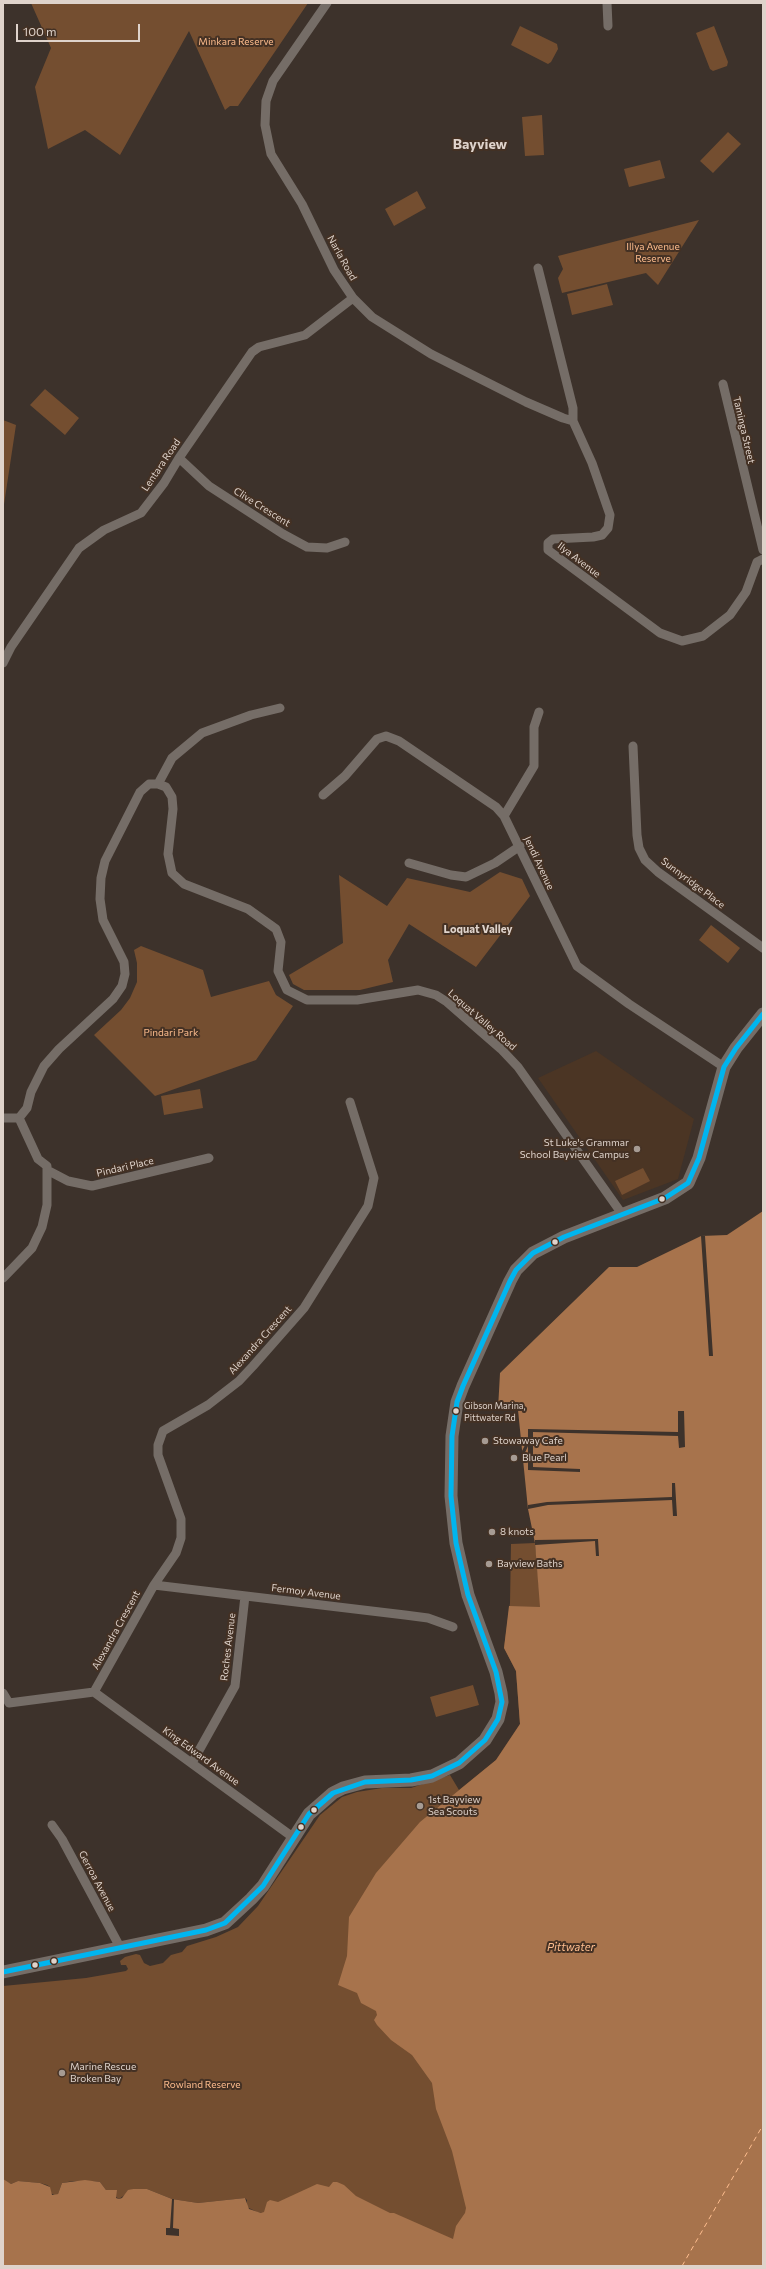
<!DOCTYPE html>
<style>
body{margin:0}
#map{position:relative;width:766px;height:2269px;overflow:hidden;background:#3d322b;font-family:Commissioner,sans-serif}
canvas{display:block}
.frame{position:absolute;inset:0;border:4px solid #dfd3cb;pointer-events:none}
.scale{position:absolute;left:16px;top:24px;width:124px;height:18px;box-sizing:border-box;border:2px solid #dfd3cb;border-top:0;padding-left:5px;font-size:12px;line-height:14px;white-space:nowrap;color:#dfd3cb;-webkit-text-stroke:3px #443124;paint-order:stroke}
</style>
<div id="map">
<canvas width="766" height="2269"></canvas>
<div class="frame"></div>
<div class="scale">100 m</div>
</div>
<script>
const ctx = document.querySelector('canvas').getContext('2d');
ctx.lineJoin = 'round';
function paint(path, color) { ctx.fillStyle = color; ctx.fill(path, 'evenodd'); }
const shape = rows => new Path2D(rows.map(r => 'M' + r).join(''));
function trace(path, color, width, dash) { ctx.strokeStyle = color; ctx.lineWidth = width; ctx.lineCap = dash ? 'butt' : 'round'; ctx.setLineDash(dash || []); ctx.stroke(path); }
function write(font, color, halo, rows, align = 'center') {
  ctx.font = font + ' Commissioner,sans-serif'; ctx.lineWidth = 4; ctx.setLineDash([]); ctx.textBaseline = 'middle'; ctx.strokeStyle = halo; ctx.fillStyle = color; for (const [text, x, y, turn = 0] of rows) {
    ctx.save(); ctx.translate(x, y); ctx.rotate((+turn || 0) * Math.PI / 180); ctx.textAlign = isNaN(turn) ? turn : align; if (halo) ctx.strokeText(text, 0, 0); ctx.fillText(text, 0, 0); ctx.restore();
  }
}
const built = shape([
 [596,1051,694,1119,678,1179,623,1200,538,1078]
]);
const green = shape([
 [31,3,308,3,238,106,230,106,225,110,189,31,120,155,85,130,48,149,35,87,51,48],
 [520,26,557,44,558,49,551,62,548,64,511,45],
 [714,26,728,62,727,66,713,71,710,69,696,33],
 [542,115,544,155,525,156,522,117],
 [728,132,741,144,713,173,700,161],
 [660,160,665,178,629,187,624,169],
 [417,191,426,208,394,226,385,209],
 [699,220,658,285,646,273,562,293,558,278,563,269,558,256],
 [607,284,613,305,572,315,567,294],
 [45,389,79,418,65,435,30,405],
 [3,420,16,425,3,511],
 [500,872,522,879,530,896,476,967,409,924,388,960,393,982,360,990,304,990,293,984,289,975,343,943,339,875,387,906,407,878,470,892],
 [711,925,740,948,728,963,699,940],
 [141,946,203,970,211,997,269,981,276,995,293,1006,256,1060,155,1096,94,1035,121,1010,130,998,137,982,137,963,134,950],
 [200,1089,203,1108,164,1115,161,1096],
 [643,1168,650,1181,622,1195,615,1181],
 [535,1543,539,1586,550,1590,500,2266,257,2212,247,2207,247,2200,245,2198,198,2203,172,2199,147,2189,133,2189,119,2199,106,2190,100,2182,92,2181,73,2181,62,2183,58,2194,55,2195,50,2193,50,2187,47,2185,40,2183,18,2181,11,2184,6,2182,3,2179,3,1986,86,1978,126,1971,128,1969,126,1965,121,1965,120,1961,125,1957,136,1954,140,1955,144,1963,150,1966,163,1963,171,1955,182,1952,187,1946,216,1937,238,1927,258,1906,320,1815,342,1797,357,1792,382,1788,411,1788,450,1775,459,1790,496,1760,520,1724,516,1671,504,1648,510,1603,511,1544],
 [473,1685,479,1705,436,1717,430,1697]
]);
const water = shape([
 [763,1211,763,2266,3,2266,3,2179,11,2184,18,2181,40,2183,50,2187,52,2195,58,2194,62,2183,85,2180,100,2182,106,2190,117,2190,116,2198,119,2199,122,2198,128,2190,133,2189,147,2189,172,2199,198,2203,245,2198,249,2209,261,2213,264,2212,267,2202,270,2200,278,2202,317,2184,329,2187,333,2182,337,2182,344,2185,356,2196,390,2213,394,2213,453,2239,456,2226,465,2213,466,2208,452,2151,436,2109,432,2083,412,2055,391,2040,377,2025,374,2020,377,2015,376,2011,361,2003,357,1993,338,1985,347,1956,349,1917,376,1873,420,1822,496,1760,520,1724,516,1671,504,1648,509,1606,540,1607,535,1543,528,1509,518,1410,498,1409,500,1373,609,1267,637,1267,701,1236,727,1235]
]);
const pier = shape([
 [701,1236,705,1236,713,1356,709,1356],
 [678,1411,684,1411,685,1447,679,1448,678,1436,533,1432,533,1467,580,1469,580,1472,528,1470,528,1446,523,1457,522,1451,528,1439,528,1429,678,1432],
 [672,1483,675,1483,677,1516,673,1516,672,1500,548,1505,528,1509,528,1505,547,1502,672,1497],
 [598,1539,599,1556,596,1556,595,1541,535,1545,535,1540],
 [172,2199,174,2199,173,2228,179,2229,179,2236,166,2235,166,2228,170,2228]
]);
const ferry = shape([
 [682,2266,763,2125]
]);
const minor = shape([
 [327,3,273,81,266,101,265,125,271,154,302,204,334,270,353,298,372,317,431,354,526,402,563,418,573,421],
 [607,3,608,26],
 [538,268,573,408,573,421,592,463,610,515,608,528,602,535,593,537,553,539,548,543,548,550,660,633,682,641,703,636,730,615,746,592,757,562,763,559],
 [723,384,763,550],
 [179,458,209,486,283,534,307,547,327,548,345,542],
 [3,663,11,647,79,548,104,530,141,513,164,483,179,458,252,352,259,347,305,335,353,298],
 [633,746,637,835,639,848,645,860,658,872,763,948],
 [158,784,172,758,202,733,251,715,280,708],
 [323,795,345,776,377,739,386,736,399,741,496,807,504,816,577,966,629,1004,724,1067],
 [504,816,534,766,534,727,539,712],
 [409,863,451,875,466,877,495,863,520,846],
 [3,1118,19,1118],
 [19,1118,27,1108,31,1092,44,1066,59,1049,113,999,122,986,125,974,124,962,103,920,100,899,101,878,105,861,140,792,149,784,158,784,166,787,172,797,173,809,168,854,172,873,184,884,248,909,276,929,281,942,278,971,287,990,307,1000,357,1000,418,990,436,995,447,1002,501,1049,518,1067,622,1214],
 [47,1170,68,1181,92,1186,209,1158],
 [3,1278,32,1248,42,1227,47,1205,47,1166,38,1159,19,1118],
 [154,1585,405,1615,428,1618,453,1627],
 [94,1692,154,1585,176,1553,181,1538,181,1519,158,1455,158,1445,163,1431,208,1405,239,1381,253,1366,304,1308,368,1206,374,1178,350,1102],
 [94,1692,294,1838],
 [3,1693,9,1703,94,1692],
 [192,1763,235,1686,245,1596],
 [52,1825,62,1839,121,1949]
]);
const secondary = shape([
 [3,1972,206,1930,225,1923,251,1899,263,1886,309,1814,333,1793,343,1788,365,1782,411,1780,432,1776,459,1763,485,1740,498,1719,502,1702,501,1693,496,1672,468,1595,456,1543,451,1496,452,1436,457,1402,463,1386,510,1281,516,1270,533,1253,564,1237,665,1198,688,1183,699,1158,724,1067,736,1048,763,1014]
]);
const bus1 = shape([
 [3,1972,206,1930,225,1923,263,1886,309,1814,333,1793,365,1782,411,1780,432,1776,459,1763,485,1740,498,1719,502,1702,496,1672,468,1595,456,1543,451,1496,452,1436,457,1402,463,1386,510,1281,516,1270,533,1253,564,1237,665,1198,688,1183,699,1158,724,1067,736,1048,763,1014]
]);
const markers = [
 [637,1149,4,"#a69b93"],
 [662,1199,3.5,"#dfd3cb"],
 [555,1242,3.5,"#dfd3cb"],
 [456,1411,3.5,"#dfd3cb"],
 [485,1441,4,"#a69b93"],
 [514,1458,4,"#a69b93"],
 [492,1532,4,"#a69b93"],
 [489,1564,4,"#a69b93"],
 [420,1806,4,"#a69b93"],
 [314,1810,3.5,"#dfd3cb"],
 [301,1827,3.5,"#dfd3cb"],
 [54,1961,3.5,"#dfd3cb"],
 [35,1965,3.5,"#dfd3cb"],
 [62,2073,4,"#a69b93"]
];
const busNames = [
 ["Gibson Marina,",464,1406],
 ["Pittwater Rd",464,1418]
];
const parkNames = [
 ["Minkara Reserve",236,42],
 ["Illya Avenue",653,247],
 ["Reserve",653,259],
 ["Pindari Park",171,1033],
 ["Rowland Reserve",202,2085]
];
const streetNames = [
 ["Narla Road",342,258,61],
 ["Taminga Street",744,430,77],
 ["Lentara Road",161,465,-56],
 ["Clive Crescent",262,507,32],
 ["Ilya Avenue",579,560,37],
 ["Jendi Avenue",539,863,65],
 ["Sunnyridge Place",693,883,37],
 ["Loquat Valley Road",482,1020,41],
 ["Pindari Place",125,1167,-13],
 ["Alexandra Crescent",260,1340,-48],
 ["Fermoy Avenue",306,1592,7],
 ["Alexandra Crescent",116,1630,-61],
 ["Roches Avenue",228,1647,-83],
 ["King Edward Avenue",201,1756,36],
 ["Gerroa Avenue",97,1881,62]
];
const poiNames = [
 ["St Luke's Grammar",629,1143,"right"],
 ["School Bayview Campus",629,1155,"right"],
 ["Stowaway Cafe",493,1441],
 ["Blue Pearl",522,1458],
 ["8 knots",500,1532],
 ["Bayview Baths",497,1564],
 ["1st Bayview",428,1800],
 ["Sea Scouts",428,1812],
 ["Marine Rescue",70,2067],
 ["Broken Bay",70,2079]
];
const neighbourhoodNames = [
 ["Loquat Valley",478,929]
];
const waterNames = [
 ["Pittwater",571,1947]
];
const districtNames = [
 ["Bayview",480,144]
];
paint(built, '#4b3524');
paint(green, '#744e30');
paint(water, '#a7734c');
paint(pier, '#3d322b');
trace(ferry, '#ffbe8f', 1, [5, 4]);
trace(minor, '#756d67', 9);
trace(secondary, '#756d67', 13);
trace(bus1, '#00b5ef', 5);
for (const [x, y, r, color] of markers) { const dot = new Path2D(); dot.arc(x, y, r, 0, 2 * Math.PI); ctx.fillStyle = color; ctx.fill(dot); trace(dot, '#443124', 1.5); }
write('9px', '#dfd3cb', '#443124', busNames, 'left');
write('10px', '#fcbb8c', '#443124', parkNames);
write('10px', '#dfd3cb', '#443124', streetNames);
write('10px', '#dfd3cb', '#443124', poiNames, 'left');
write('bold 11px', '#dfd3cb', '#443124', neighbourhoodNames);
write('italic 11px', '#ffbe8f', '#443124', waterNames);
write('bold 14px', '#dfd3cb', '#443124', districtNames);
</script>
